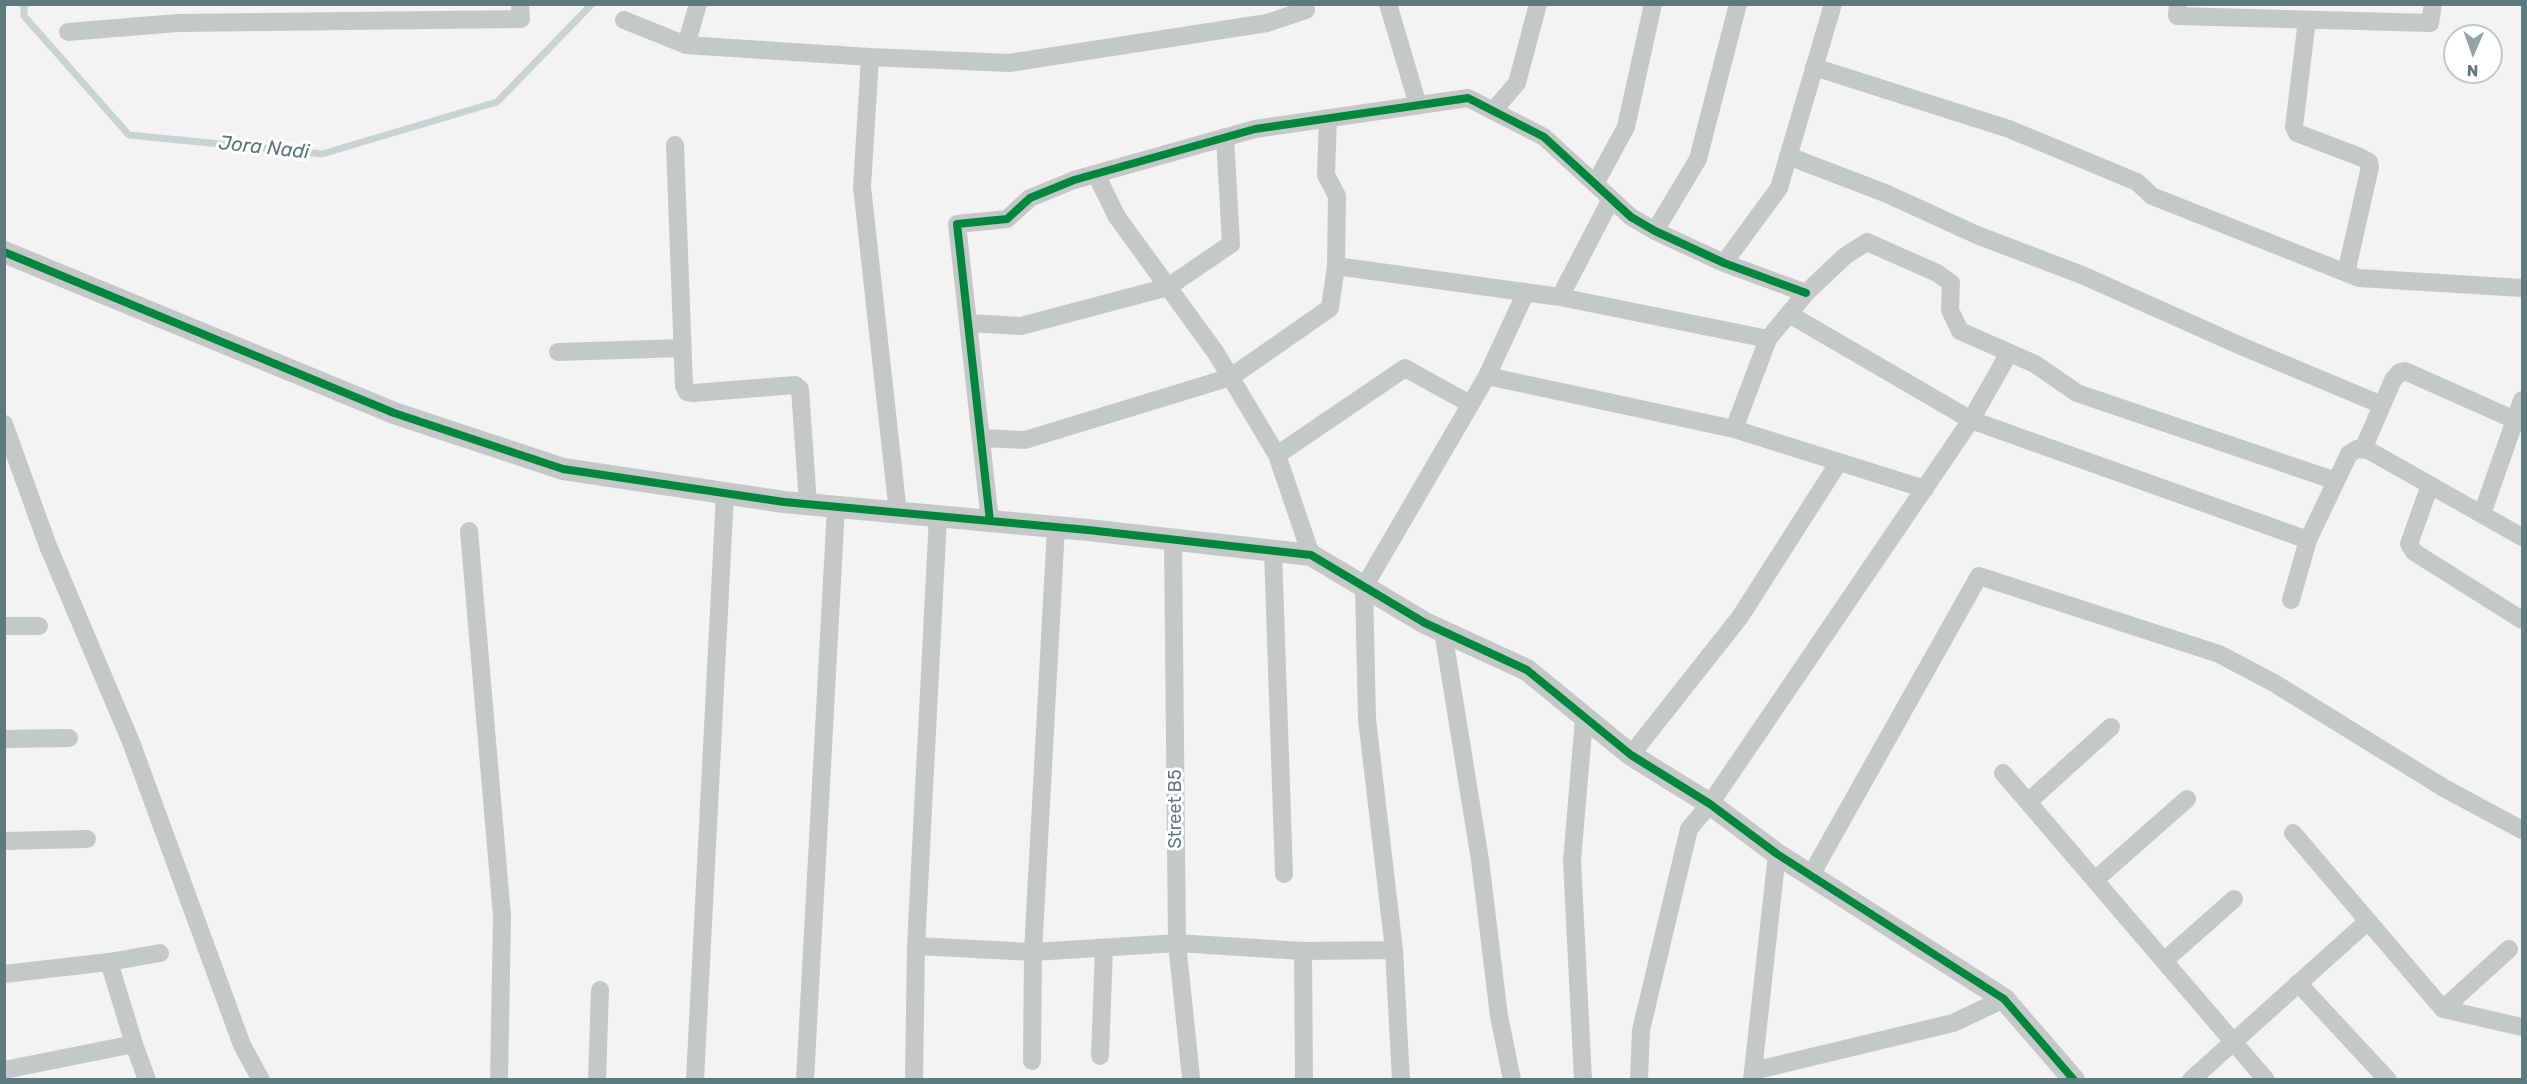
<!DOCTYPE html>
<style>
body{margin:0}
#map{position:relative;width:2527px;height:1084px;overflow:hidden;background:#f4f3f1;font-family:Rubik,sans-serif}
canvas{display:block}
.frame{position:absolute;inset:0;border:6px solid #5d7a7e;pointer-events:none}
.north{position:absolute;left:2443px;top:24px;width:60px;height:60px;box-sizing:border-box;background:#fff;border:2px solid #becacb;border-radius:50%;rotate:182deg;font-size:16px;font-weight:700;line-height:24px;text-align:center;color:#5d7a7e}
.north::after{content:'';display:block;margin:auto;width:21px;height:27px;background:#92a4a6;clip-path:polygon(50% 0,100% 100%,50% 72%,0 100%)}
</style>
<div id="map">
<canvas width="2527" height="1084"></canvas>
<div class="frame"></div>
<div class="north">N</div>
</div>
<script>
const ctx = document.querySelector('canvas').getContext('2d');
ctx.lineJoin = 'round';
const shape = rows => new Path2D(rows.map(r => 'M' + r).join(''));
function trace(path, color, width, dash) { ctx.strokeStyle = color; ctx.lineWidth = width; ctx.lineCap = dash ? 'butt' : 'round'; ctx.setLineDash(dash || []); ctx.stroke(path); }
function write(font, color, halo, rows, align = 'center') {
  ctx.font = font + ' Rubik,sans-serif'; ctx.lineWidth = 6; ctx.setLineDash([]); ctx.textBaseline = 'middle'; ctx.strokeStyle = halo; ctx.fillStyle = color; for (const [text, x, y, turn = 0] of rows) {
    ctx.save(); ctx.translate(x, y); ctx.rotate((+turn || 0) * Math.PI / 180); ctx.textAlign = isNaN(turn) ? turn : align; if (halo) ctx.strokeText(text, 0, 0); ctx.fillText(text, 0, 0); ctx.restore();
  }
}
const stream = shape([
 [24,4,24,16,129,135,322,154,497,102,592,4]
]);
const minor = shape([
 [1388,4,1418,105],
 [2178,4,2177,16,2430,23,2433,4],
 [624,20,686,45,870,57],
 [2307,20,2294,127,2297,133,2360,157,2369,162,2370,167,2346,273],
 [68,32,177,23,521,19,520,4],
 [686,45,698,4],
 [1814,67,2009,129,2137,182,2152,196,2359,278,2522,288],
 [1493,111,1517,83,1538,4],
 [1328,118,1326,175,1337,196,1336,266,1560,297,1611,199],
 [675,145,684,386,687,392,694,393,795,385,800,389,808,504],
 [1788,156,1885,193,1977,235,2082,275,2241,346,2382,405],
 [1096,174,1117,217,1216,353,1277,455,1311,555],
 [1595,184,1626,127,1653,4],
 [1655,231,1698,159,1738,4],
 [1724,263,1779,188,1833,4],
 [1526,292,1487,376,1734,429,1768,339],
 [1560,297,1768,339,1806,293,1845,256,1867,242,1937,273,1951,283,1950,310,1960,331,2035,364,2077,393,2336,481],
 [1789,314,1971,420,2308,540],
 [968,323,1021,326,1168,287,1231,244,1225,137],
 [558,352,683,348],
 [4,424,48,546,131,742,242,1045,261,1080],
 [1734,429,1925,489],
 [981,438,1025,440,1231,377,1330,308,1336,266],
 [2363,449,2393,380,2400,372,2405,371,2515,420],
 [1277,455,1405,368,1470,404],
 [2430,485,2409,544,2414,552,2522,620],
 [898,513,862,187,870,57,1009,63,1267,23,1306,10],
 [2482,514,2522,400],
 [990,521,957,224,1007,219,1030,198,1074,180,1255,129,1468,98,1544,137,1631,217,1655,231,1724,263,1806,293],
 [469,531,502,916,499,1080],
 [1173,539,1177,943,1191,1078],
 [1273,551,1284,874],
 [2291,600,2308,540,2349,454,2357,449,2368,450,2522,537],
 [4,626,39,626],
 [1443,631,1480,860,1499,1016,1512,1080],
 [4,739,69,738],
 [1631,755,1740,617,1839,462],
 [2003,773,2266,1080],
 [2028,802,2111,727],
 [2293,833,2443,1009,2522,1027],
 [4,841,87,839],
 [1811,875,1979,576,2219,654,2274,683,2444,788,2522,830],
 [2095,880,2187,799],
 [916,946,1033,952,1177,943,1303,951],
 [1394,950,1401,1080],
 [2164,961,2234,899],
 [109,962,134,1044,147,1080],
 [4,974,109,962,160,953],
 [2298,983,2388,1080],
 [2443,1009,2509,949],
 [1100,1056,1104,948],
 [1032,1061,1033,952,1056,527],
 [4,1070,134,1044],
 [1753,1071,1953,1023,2004,999],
 [597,1080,600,990],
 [695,1080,725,493],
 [805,1080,836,507],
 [914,1080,916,946,938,516],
 [1304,1080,1303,951,1394,950,1367,719,1364,587,1487,376],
 [1583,1080,1572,861,1584,719],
 [1639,1080,1641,1030,1689,829,1710,804,1971,420,2009,353],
 [1752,1080,1777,854],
 [2191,1080,2368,921]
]);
const tertiary = shape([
 [4,252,394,413,563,469,784,502,1088,530,1311,555,1425,623,1527,670,1631,755,1710,804,1777,854,2004,999,2074,1080]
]);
const cycleway = shape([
 [4,252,394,413,563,469,784,502,1088,530,1311,555,1425,623,1527,670,1631,755,1710,804,1777,854,2004,999,2074,1080],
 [990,521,957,224,1007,219,1030,198,1074,180,1255,129,1468,98,1544,137,1631,217,1655,231,1724,263,1806,293]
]);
const streetNames = [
 ["Street B5",1176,809,-90]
];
const waterNames = [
 ["Jora Nadi",264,148,6]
];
trace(stream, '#c6d4d3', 7);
trace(minor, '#c5c8c8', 18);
trace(tertiary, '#c5c8c8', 22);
trace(cycleway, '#00873e', 8);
write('18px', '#5d7a7e', '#fff', streetNames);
write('italic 20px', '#587b79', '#fff', waterNames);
</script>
